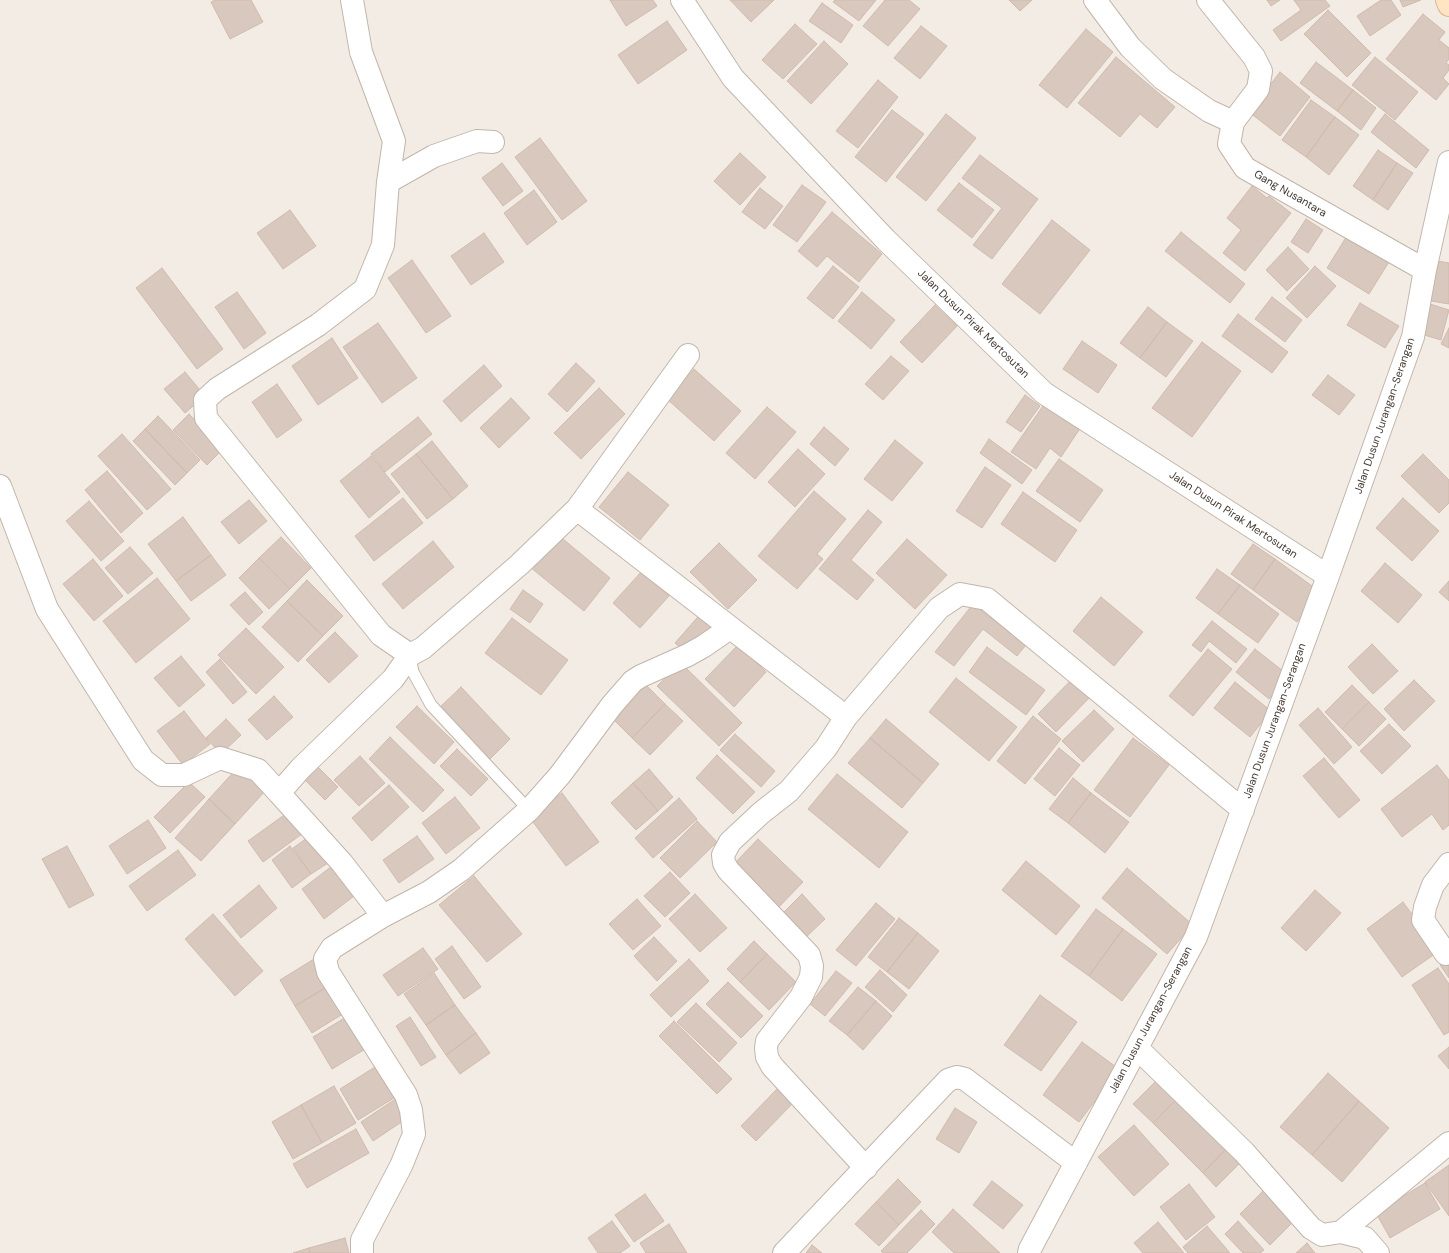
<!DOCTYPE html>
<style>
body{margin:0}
canvas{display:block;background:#f3ece5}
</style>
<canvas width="1449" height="1253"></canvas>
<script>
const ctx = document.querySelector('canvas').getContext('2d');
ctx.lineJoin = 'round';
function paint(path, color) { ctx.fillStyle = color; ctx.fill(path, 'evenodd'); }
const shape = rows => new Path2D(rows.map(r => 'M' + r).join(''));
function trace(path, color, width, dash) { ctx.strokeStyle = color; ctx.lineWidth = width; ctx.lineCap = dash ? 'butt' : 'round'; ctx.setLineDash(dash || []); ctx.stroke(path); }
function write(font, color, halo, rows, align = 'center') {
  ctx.font = font + ' "DM Sans",sans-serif'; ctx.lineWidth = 4; ctx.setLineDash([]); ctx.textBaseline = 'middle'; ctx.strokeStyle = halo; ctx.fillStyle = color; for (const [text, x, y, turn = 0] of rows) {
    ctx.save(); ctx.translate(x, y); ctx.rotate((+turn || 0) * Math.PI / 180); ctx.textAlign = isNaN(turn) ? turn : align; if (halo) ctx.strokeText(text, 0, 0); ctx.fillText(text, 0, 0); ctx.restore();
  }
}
const building = shape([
 [215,0,251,0,263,22,230,39,211,2,215,0],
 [610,0,653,0,657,6,626,26,610,0],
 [730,0,774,0,751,22,730,0],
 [835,0,876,0,859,21,833,2,835,0],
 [885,0,909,0,920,9,888,46,863,26,885,0],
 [1009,0,1032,0,1020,11,1009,0],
 [1267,0,1280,0,1271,6,1267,0],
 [1294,0,1325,0,1330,6,1281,41,1273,30,1301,10,1294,0],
 [1381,0,1391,0,1401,15,1370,36,1357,16,1381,0],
 [1400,0,1421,0,1403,7,1400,0],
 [822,3,853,25,841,43,809,21,822,3],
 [1328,10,1371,53,1347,77,1304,34,1328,10],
 [1423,14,1445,32,1439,40,1449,48,1449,59,1446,63,1449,65,1449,70,1443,78,1449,84,1436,100,1386,59,1423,14],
 [667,21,687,50,638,84,618,55,667,21],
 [795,24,817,44,783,79,762,60,795,24],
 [921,26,947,46,920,79,894,58,921,26],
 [1086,29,1113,52,1067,108,1039,85,1086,29],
 [824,41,848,64,811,104,787,81,824,41],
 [1116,57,1175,107,1157,128,1140,114,1120,137,1078,103,1116,57],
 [1375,57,1418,92,1395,120,1352,85,1375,57],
 [1316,62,1353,90,1337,111,1300,83,1316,62],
 [1280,72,1310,97,1280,136,1249,112,1280,72],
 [878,80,898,97,858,148,836,131,878,80],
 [1353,90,1376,108,1361,130,1337,111,1353,90],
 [1311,100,1335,117,1306,157,1282,140,1311,100],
 [892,110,924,134,886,182,855,157,892,110],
 [946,114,976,138,926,201,896,177,946,114],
 [1385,114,1429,150,1416,168,1371,132,1385,114],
 [1335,117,1359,135,1329,175,1306,157,1335,117],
 [540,138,587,201,562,220,515,157,540,138],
 [1378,150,1397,163,1373,200,1353,186,1378,150],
 [740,153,766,177,740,205,714,181,740,153],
 [980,155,1038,199,992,259,973,245,1002,208,962,178,980,155],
 [502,163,523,191,503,206,482,178,502,163],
 [1397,163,1413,173,1388,210,1373,200,1397,163],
 [959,183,994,210,972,238,937,210,959,183],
 [802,185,826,202,797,242,773,225,802,185],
 [1252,186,1267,198,1269,196,1291,213,1245,271,1223,253,1241,230,1227,218,1252,186],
 [760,188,783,206,765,229,742,212,760,188],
 [534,190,557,222,527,245,504,213,534,190],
 [290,210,316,246,283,269,257,233,290,210],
 [832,212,882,254,859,282,827,256,817,267,798,251,832,212],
 [1306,219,1323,230,1308,253,1291,242,1306,219],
 [1052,220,1090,250,1040,314,1002,284,1052,220],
 [1350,231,1392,257,1369,294,1327,268,1350,231],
 [1181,232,1245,284,1230,303,1165,251,1181,232],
 [484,233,504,262,471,285,451,256,484,233],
 [1288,247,1309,269,1287,291,1266,270,1288,247],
 [412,260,451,316,426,333,388,278,412,260],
 [1432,260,1449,263,1449,304,1425,300,1432,260],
 [833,266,859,287,833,319,807,298,833,266],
 [1315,266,1336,286,1307,318,1286,298,1315,266],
 [162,268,223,349,197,369,136,288,162,268],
 [237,292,266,333,244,349,215,307,237,292],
 [862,292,895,320,871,349,838,321,862,292],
 [1272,297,1302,320,1285,342,1255,319,1272,297],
 [1360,303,1399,326,1385,348,1347,325,1360,303],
 [1430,304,1449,310,1441,340,1421,334,1430,304],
 [935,305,957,326,922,363,900,342,935,305],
 [1148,307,1167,322,1140,358,1120,343,1148,307],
 [1238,314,1288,352,1272,373,1222,336,1238,314],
 [1167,322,1193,341,1166,377,1140,358,1167,322],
 [378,323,417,378,382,403,343,347,378,323],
 [1449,328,1449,348,1441,344,1449,328],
 [332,338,358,378,318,405,292,366,332,338],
 [1082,341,1117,365,1098,393,1063,369,1082,341],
 [1202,342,1241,371,1192,437,1152,408,1202,342],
 [891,356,909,371,883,400,865,384,891,356],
 [576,363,595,381,567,412,548,394,576,363],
 [484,365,502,386,461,422,443,401,484,365],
 [694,369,741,411,714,441,667,399,694,369],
 [185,372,205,396,185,413,164,389,185,372],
 [1328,375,1355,395,1339,415,1312,395,1328,375],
 [277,384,302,420,277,438,252,402,277,384],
 [599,388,625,414,581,459,554,433,599,388],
 [1025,395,1040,406,1021,432,1006,422,1025,395],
 [511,398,530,418,499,448,480,428,511,398],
 [1045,403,1081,427,1061,457,1050,448,1036,469,1011,452,1045,403],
 [767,407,796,432,755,479,726,453,767,407],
 [189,414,224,448,207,465,173,430,189,414],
 [158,416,200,460,187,473,145,429,158,416],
 [418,417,432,434,385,472,371,454,418,417],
 [824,427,849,449,835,466,810,444,824,427],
 [145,429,187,473,175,485,133,441,145,429],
 [122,434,171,489,147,510,98,456,122,434],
 [989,439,1032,470,1022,484,980,453,989,439],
 [895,440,923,463,892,501,864,479,895,440],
 [432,441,468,486,453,499,416,454,432,441],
 [798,449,825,474,795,507,768,482,798,449],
 [416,454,453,499,427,519,391,474,416,454],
 [1423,454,1449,480,1449,503,1439,513,1401,476,1423,454],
 [371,456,400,492,369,518,340,481,371,456],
 [1059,459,1103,490,1080,522,1036,491,1059,459],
 [985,467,1011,485,982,528,956,511,985,467],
 [107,471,143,513,121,533,85,490,107,471],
 [628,472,669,505,640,540,599,507,628,472],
 [814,491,846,519,817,554,823,559,797,589,758,556,814,491],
 [1023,492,1077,530,1055,562,1001,524,1023,492],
 [403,498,423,523,374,561,355,536,403,498],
 [1403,498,1439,531,1412,561,1376,528,1403,498],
 [249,500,267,521,239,544,221,522,249,500],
 [89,501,124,541,101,561,66,521,89,501],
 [868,510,882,522,851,560,874,580,857,600,819,569,868,510],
 [183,517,211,555,176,581,148,544,183,517],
 [557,534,610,578,584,611,530,567,557,534],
 [281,537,311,568,290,589,259,558,281,537],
 [907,539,947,575,915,609,876,573,907,539],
 [433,541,454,567,403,609,382,584,433,541],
 [719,543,757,580,728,609,690,572,719,543],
 [1253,544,1275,559,1253,590,1231,574,1253,544],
 [130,547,153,573,128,594,105,568,130,547],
 [211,555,226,575,191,601,176,581,211,555],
 [259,558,290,589,269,609,239,578,259,558],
 [93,559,123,596,94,621,63,584,93,559],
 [1275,559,1319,591,1297,622,1253,590,1275,559],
 [1385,563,1422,595,1398,623,1361,591,1385,563],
 [1217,569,1240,585,1218,614,1196,598,1217,569],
 [642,571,669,596,640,628,613,603,642,571],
 [157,578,190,619,136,663,103,621,157,578],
 [307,580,343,616,323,636,287,601,307,580],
 [1449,581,1449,601,1439,592,1449,581],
 [1240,585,1279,614,1258,643,1218,614,1240,585],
 [523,590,543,604,530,623,510,609,523,590],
 [245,592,263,612,249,625,230,605,245,592],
 [1101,597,1143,632,1114,666,1073,631,1101,597],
 [287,601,323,636,298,662,262,627,287,601],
 [973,604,1026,645,1017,656,983,629,954,666,935,652,973,604],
 [703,611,716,622,688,654,675,643,703,611],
 [512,618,568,660,541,695,485,653,512,618],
 [1212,621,1247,649,1236,663,1209,641,1201,652,1192,645,1212,621],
 [246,628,284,667,256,694,218,655,246,628],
 [335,632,358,656,329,683,306,660,335,632],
 [1372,644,1398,671,1373,694,1348,667,1372,644],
 [738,645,766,672,734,707,705,679,738,645],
 [987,647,1045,690,1026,715,969,672,987,647],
 [1208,649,1232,669,1193,716,1169,696,1208,649],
 [1255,649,1288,675,1269,699,1236,672,1255,649],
 [181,656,205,685,179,707,154,678,181,656],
 [220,659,247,692,233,704,206,672,220,659],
 [681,663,742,723,719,746,657,686,681,663],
 [1076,675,1094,693,1056,732,1038,714,1076,675],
 [956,678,1017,727,989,761,929,712,956,678],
 [641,680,665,704,632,738,608,714,641,680],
 [1414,680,1435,701,1404,731,1384,709,1414,680],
 [1235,682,1271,711,1250,737,1214,708,1235,682],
 [1352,685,1369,702,1342,729,1325,712,1352,685],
 [461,687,510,739,488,761,438,709,461,687],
 [274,696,293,717,267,740,248,720,274,696],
 [1369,702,1386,719,1359,746,1342,729,1369,702],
 [665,704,683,721,650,755,632,738,665,704],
 [417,706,454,742,434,764,396,727,417,706],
 [1318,708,1352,747,1334,764,1299,725,1318,708],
 [1094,710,1114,729,1083,762,1062,741,1094,710],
 [184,711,210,744,183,765,157,731,184,711],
 [1033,716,1061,739,1025,784,997,761,1033,716],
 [226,719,241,735,221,754,206,738,226,719],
 [886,719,939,764,923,783,870,738,886,719],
 [1389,724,1411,746,1382,774,1360,751,1389,724],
 [735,734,775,771,761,787,720,750,735,734],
 [390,737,444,790,423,812,369,759,390,737],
 [870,738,923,783,902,808,848,763,870,738],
 [1133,738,1169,765,1130,817,1094,790,1133,738],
 [1059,748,1080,765,1055,796,1034,779,1059,748],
 [457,749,488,779,471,796,440,766,457,749],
 [717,755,755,792,733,814,696,778,717,755],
 [360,756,385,783,359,806,334,780,360,756],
 [1324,758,1360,800,1339,818,1303,776,1324,758],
 [316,765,338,787,325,800,303,778,316,765],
 [1437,765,1449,780,1449,825,1443,830,1432,814,1402,837,1381,809,1437,765],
 [239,766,266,790,235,824,209,799,239,766],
 [649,769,673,797,658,811,633,783,649,769],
 [837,774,908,832,879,868,808,809,837,774],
 [1073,778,1091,793,1068,823,1049,809,1073,778],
 [189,782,205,797,170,833,154,817,189,782],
 [633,783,658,811,636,830,611,803,633,783],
 [389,785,409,807,372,841,352,818,389,785],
 [562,793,599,842,566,866,530,818,562,793],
 [1091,793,1129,822,1105,853,1068,823,1091,793],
 [455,797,480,828,446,854,422,823,455,797],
 [679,798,697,819,653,858,635,838,679,798],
 [209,799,235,824,201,861,175,838,209,799],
 [287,813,302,834,263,862,248,841,287,813],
 [148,820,166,848,127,874,109,846,148,820],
 [697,821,717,842,680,878,660,858,697,821],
 [310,836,328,863,311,874,293,848,310,836],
 [417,836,434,859,399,883,383,860,417,836],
 [758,839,803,882,776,910,731,867,758,839],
 [67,846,94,895,69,908,42,859,67,846],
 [290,846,311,874,292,888,272,860,290,846],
 [178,850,196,875,147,911,129,886,178,850],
 [340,860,362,890,324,919,302,889,340,860],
 [1026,861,1080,906,1056,935,1002,890,1026,861],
 [1127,868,1193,925,1167,954,1102,898,1127,868],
 [670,872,690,893,665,917,644,896,670,872],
 [474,876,522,934,487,962,439,905,474,876],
 [259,885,277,908,241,938,223,915,259,885],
 [1315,890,1341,913,1306,951,1281,928,1315,890],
 [695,894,727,928,700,952,669,919,695,894],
 [802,894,825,919,804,939,781,915,802,894],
 [637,899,661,926,633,950,609,924,637,899],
 [1403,902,1439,951,1402,977,1367,929,1403,902],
 [876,903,895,919,856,966,836,950,876,903],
 [1096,909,1123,929,1089,976,1061,956,1096,909],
 [213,914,263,971,235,996,185,939,213,914],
 [899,918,918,933,887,972,868,957,899,918],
 [1123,929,1157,954,1122,1001,1089,976,1123,929],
 [918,933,939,951,909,989,887,972,918,933],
 [654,937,677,961,657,981,634,956,654,937],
 [754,941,767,954,740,982,727,969,754,941],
 [452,946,481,987,464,999,435,959,452,946],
 [423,948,438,969,398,996,383,975,423,948],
 [767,954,796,982,769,1010,740,982,767,954],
 [1449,958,1449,978,1440,965,1449,958],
 [314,959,330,985,295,1006,280,980,314,959],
 [689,959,709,981,671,1017,650,995,689,959],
 [1438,968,1449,984,1449,1032,1444,1035,1412,985,1438,968],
 [880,970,907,995,893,1012,865,987,880,970],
 [836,971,852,983,825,1016,810,1004,836,971],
 [434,973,455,1005,426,1025,404,994,434,973],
 [728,982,763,1016,741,1038,706,1004,728,982],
 [330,985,346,1012,312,1033,295,1006,330,985],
 [858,987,876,1001,847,1035,829,1021,858,987],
 [1040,995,1077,1022,1041,1071,1004,1045,1040,995],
 [876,1001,892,1016,863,1050,847,1035,876,1001],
 [696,1003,737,1043,719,1062,677,1022,696,1003],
 [455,1005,476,1033,446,1055,426,1025,455,1005],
 [353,1013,372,1045,332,1069,313,1037,353,1013],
 [410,1017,436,1057,421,1066,396,1026,410,1017],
 [674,1021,732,1079,717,1094,659,1036,674,1021],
 [476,1033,490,1053,460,1074,446,1055,476,1033],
 [1082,1042,1119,1069,1079,1122,1043,1095,1082,1042],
 [1449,1047,1449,1069,1438,1056,1449,1047],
 [375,1067,394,1098,358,1120,340,1089,375,1067],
 [1328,1073,1359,1101,1312,1155,1280,1127,1328,1073],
 [1160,1077,1180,1096,1153,1123,1133,1104,1160,1077],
 [334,1086,356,1123,322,1143,301,1105,334,1086],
 [779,1087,795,1101,756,1141,741,1126,779,1087],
 [1180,1096,1229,1146,1203,1173,1153,1123,1180,1096],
 [397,1098,409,1117,373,1141,361,1122,397,1098],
 [1359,1101,1389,1128,1342,1182,1312,1155,1359,1101],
 [301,1105,322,1143,293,1159,272,1122,301,1105],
 [955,1108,977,1122,959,1153,936,1139,955,1108],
 [1134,1125,1169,1164,1134,1196,1098,1157,1134,1125],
 [356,1129,369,1153,307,1188,293,1164,356,1129],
 [1229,1146,1243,1160,1216,1187,1203,1173,1229,1146],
 [1449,1165,1449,1216,1425,1182,1449,1165],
 [898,1179,921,1202,899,1225,876,1202,898,1179],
 [992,1181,1023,1205,1003,1229,973,1205,992,1181],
 [1425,1183,1440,1209,1390,1238,1376,1213,1425,1183],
 [1189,1184,1215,1217,1186,1240,1160,1207,1189,1184],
 [1265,1189,1294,1221,1270,1245,1240,1214,1265,1189],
 [645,1194,664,1221,634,1242,615,1215,645,1194],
 [876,1202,899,1225,879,1246,855,1224,876,1202],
 [953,1209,1000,1253,954,1253,932,1232,953,1209],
 [921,1210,935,1224,907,1253,883,1253,881,1251,921,1210],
 [612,1221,630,1246,620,1253,598,1253,588,1238,612,1221],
 [1238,1221,1264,1250,1260,1253,1243,1253,1225,1234,1238,1221],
 [1158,1222,1184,1253,1143,1253,1134,1243,1158,1222],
 [669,1224,687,1253,646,1253,640,1243,669,1224],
 [1207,1226,1230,1253,1188,1253,1183,1247,1207,1226],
 [345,1238,349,1253,310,1253,309,1248,345,1238],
 [1307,1243,1315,1253,1296,1253,1307,1243],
 [812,1245,822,1253,806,1253,812,1245],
 [309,1248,310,1253,293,1253,309,1248]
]);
const service = shape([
 [410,657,413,672,431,705,529,810]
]);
const minor = shape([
 [352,0,361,52,394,141,388,182,383,245,365,289,318,325,217,389,205,400,206,418,381,635,410,655,423,648,520,564,577,509,688,355],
 [682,0,733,78,886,240,1044,393,1328,576],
 [1095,0,1130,47,1163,79,1209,111,1233,122],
 [1208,0,1254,57,1261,71,1258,89,1233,122,1229,144,1245,168,1425,270],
 [388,182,434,156,477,141,493,142],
 [0,486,47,609,143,760,162,775,184,775,220,758,258,770,279,793],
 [577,509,846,717],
 [383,916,429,892,461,870,529,810,560,775,612,705,633,681,641,676,688,655,704,646,730,628],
 [1446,954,1423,920,1425,907,1433,885,1449,864],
 [1137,1048,1244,1152,1311,1228,1322,1235,1341,1232,1365,1238,1378,1253],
 [866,1168,772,1066,767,1057,766,1048,767,1041,801,997,811,977,812,966,809,955,728,870,724,863,723,855,730,842,761,813,789,791,826,748,846,717,939,608,960,594,987,599,1243,810],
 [1341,1232,1449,1143],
 [362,1253,362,1240,401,1166,414,1134,411,1110,406,1095,328,972,325,959,332,948,383,916,342,863,279,793,301,768,393,679,410,655],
 [784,1253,948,1080,957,1077,965,1079,1076,1163],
 [1029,1253,1030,1249,1196,937,1328,576,1413,337,1425,270,1449,162]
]);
const secondary = shape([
 [1447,0,1449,5]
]);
const streetNames = [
 ["Gang Nusantara",1290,194,30],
 ["Jalan Dusun Pirak Mertosutan",973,324,44],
 ["Jalan Dusun Jurangan-Serangan",1385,416,-71],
 ["Jalan Dusun Pirak Mertosutan",1233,515,33],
 ["Jalan Dusun Jurangan-Serangan",1275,721,-70],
 ["Jalan Dusun Jurangan-Serangan",1151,1020,-62]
];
paint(building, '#d8c8bd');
trace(building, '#d0bbad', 1);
trace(service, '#c2b5ab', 13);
trace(minor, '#c2b5ab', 24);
trace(secondary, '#d7b996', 24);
trace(service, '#fff', 11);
trace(minor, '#fff', 22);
trace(secondary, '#ffe5c3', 22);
write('11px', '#463b35', '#fff', streetNames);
</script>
